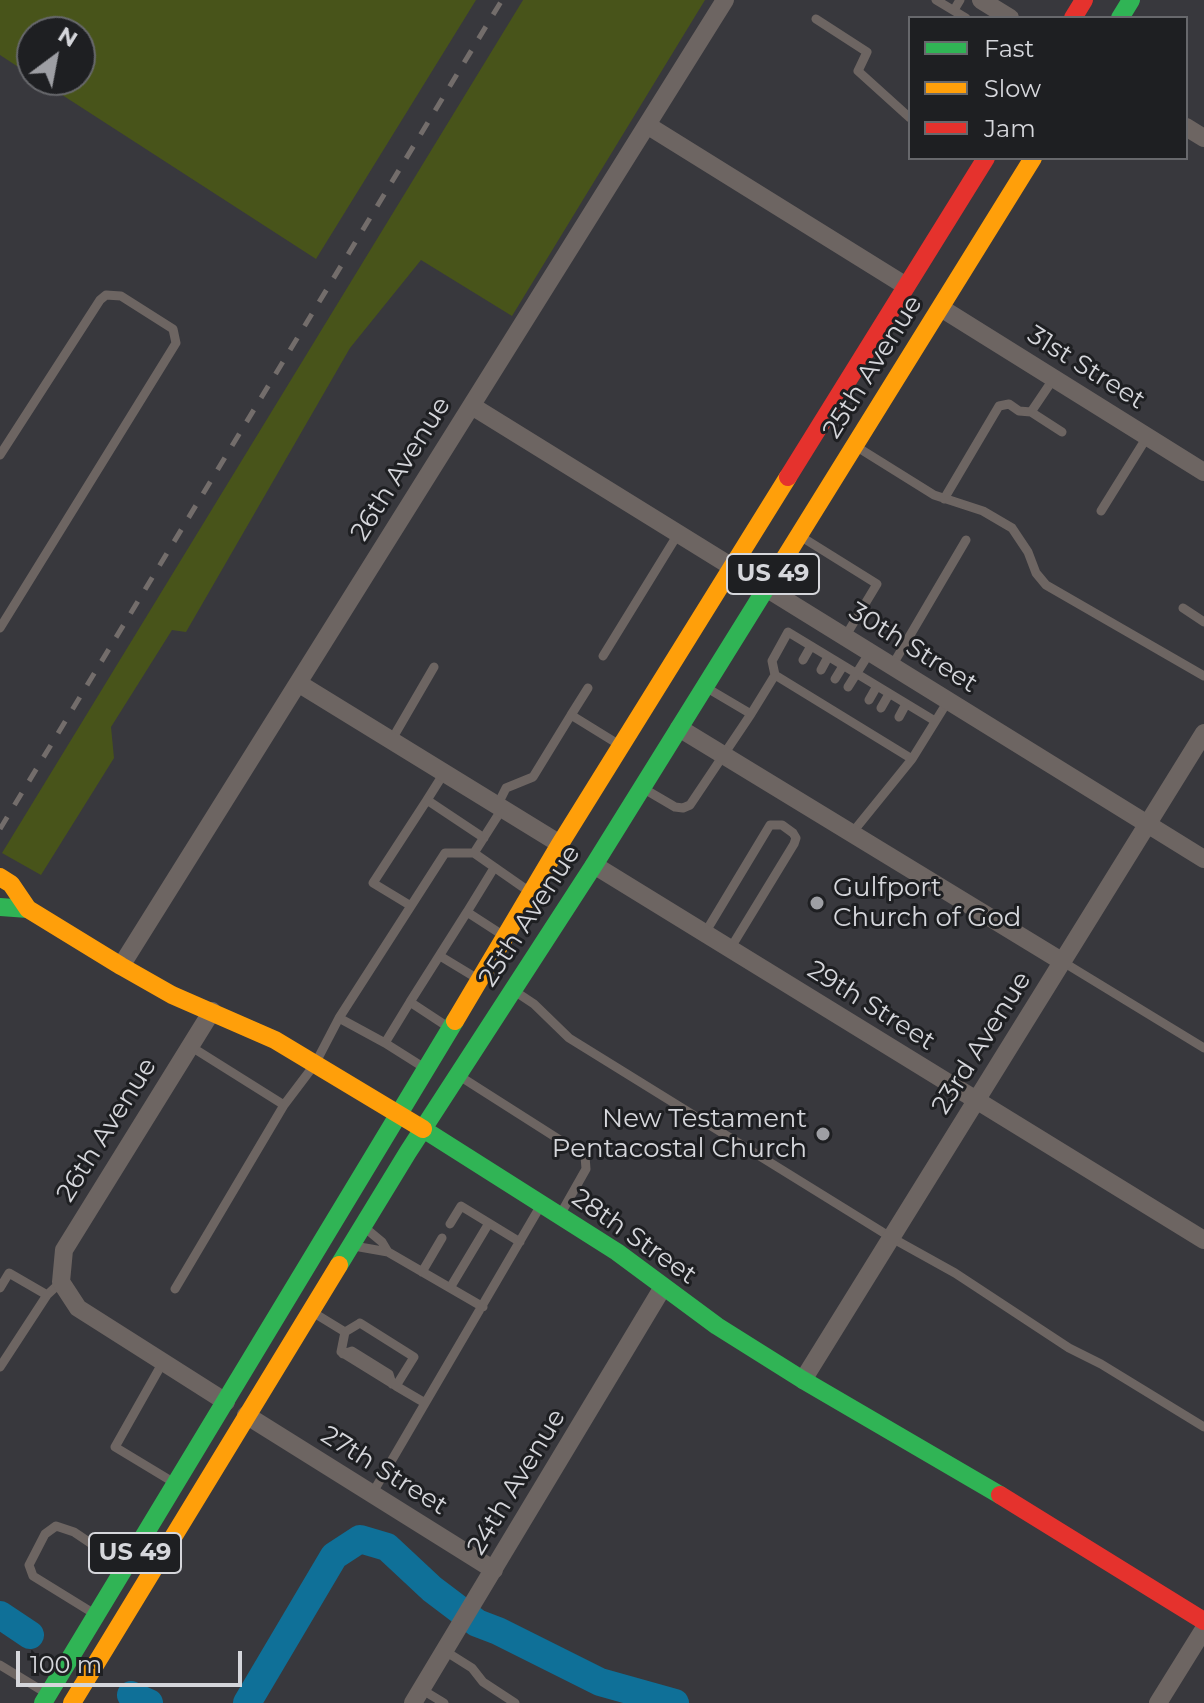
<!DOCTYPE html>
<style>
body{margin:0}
#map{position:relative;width:1204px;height:1703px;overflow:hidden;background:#38383d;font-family:Montserrat,sans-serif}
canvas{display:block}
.legend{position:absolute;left:908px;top:16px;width:280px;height:144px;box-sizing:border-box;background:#1e1f22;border:2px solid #67686c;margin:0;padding:10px 14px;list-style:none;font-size:24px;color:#d5d6db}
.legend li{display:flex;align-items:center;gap:16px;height:40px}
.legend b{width:40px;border:2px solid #67686c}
.north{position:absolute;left:16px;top:16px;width:80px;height:80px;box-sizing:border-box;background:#1e1f22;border:2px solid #67686c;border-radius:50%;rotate:32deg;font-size:22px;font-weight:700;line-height:32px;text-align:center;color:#d5d6db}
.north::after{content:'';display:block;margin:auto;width:28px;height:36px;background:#9e9fa4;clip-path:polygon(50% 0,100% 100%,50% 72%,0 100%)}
.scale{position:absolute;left:16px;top:1651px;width:226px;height:36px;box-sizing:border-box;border:4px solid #d5d6db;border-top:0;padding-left:10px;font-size:24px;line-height:28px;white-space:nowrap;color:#d5d6db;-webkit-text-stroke:6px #1e1f22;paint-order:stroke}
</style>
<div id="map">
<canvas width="1204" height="1703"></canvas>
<ul class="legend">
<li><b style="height:10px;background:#30b455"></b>Fast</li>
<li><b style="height:10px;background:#ff9f0a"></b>Slow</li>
<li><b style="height:10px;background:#e5322d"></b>Jam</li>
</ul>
<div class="north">N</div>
<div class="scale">100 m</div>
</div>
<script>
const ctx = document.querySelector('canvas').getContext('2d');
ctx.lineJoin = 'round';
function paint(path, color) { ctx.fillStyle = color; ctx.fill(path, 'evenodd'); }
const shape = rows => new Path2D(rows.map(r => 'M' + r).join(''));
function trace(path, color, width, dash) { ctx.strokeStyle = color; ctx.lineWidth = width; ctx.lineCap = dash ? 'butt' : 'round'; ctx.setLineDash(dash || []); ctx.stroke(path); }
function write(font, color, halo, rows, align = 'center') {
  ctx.font = font + ' Montserrat,sans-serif'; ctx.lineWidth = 6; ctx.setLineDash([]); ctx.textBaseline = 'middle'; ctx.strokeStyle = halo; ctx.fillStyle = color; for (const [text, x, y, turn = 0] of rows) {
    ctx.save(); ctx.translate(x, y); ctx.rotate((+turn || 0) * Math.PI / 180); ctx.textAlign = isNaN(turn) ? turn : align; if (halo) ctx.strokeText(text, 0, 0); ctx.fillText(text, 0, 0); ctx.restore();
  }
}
const green = shape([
 [0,0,476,0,316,259,39,80,80,80,80,32,32,32,32,76,0,55],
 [523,0,705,0,512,316,421,260,350,348,186,632,172,630,111,727,114,758,41,875,2,853]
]);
const river = shape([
 [0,1615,30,1635],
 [131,1695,149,1703],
 [247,1703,334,1556,360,1539,387,1547,432,1589,477,1623,498,1631,600,1682,675,1703]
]);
const lane = shape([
 [936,0,966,18],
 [954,10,960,0],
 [816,19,867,52,858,71,910,118],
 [1031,412,1062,432],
 [857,447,934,495,983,511,1012,528,1028,552,1036,573,1046,585,1204,676],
 [0,455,100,300,106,295,121,296,173,329,176,343,0,628],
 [944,499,999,406,1009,404,1019,411,1031,412,1054,378],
 [1101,511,1147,437],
 [800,536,877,584,845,637],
 [1183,608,1204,622],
 [603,656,678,534],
 [803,660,811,646],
 [892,666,966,540],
 [821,670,828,657],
 [775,675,772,661,788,632,935,721],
 [835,679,843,666],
 [848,687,870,652],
 [869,700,877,686],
 [881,708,889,694],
 [751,714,775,675,912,759,948,701],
 [571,715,588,688],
 [899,717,906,704],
 [391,741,434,667],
 [444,773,427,800,484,838],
 [646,790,675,807,683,808,690,805,751,714,707,688],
 [497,806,506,788,533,777,571,715,618,744],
 [502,809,474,853,527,890],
 [852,833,912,759],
 [494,868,467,912,501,934],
 [411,906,373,883,427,800],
 [705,933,770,825,782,825,793,833,796,838,794,844,730,949],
 [440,956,478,979],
 [1063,962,1204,1048],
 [516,992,534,1004,569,1038,892,1238,955,1273,1069,1348,1101,1364,1204,1427],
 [410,1002,385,1043,423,1067],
 [339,1018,445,853,474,853],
 [448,1027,410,1002,467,912],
 [190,1046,284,1105],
 [461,1077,585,1156,586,1169,560,1215],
 [450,1224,461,1206,520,1242],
 [354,1246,388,1252,382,1242,364,1227],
 [388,1252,483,1307],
 [422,1272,442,1238],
 [0,1288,9,1273,47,1295],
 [450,1288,489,1223],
 [175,1289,284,1105,315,1064,339,1018,385,1043],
 [314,1313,345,1332],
 [360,1323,414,1357,396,1386,341,1352,345,1332,360,1323],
 [343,1354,352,1351,389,1374,392,1384],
 [163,1362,115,1447,173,1482],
 [0,1367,47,1295,61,1282],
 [396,1386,425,1403],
 [372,1494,541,1205],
 [93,1613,33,1576,29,1565,45,1534,56,1526,74,1532,123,1565],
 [445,1651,472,1668,483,1682,515,1703],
 [0,1665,46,1693],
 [421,1689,444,1703]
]);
const street = shape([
 [981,0,1010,18],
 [647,125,906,286],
 [1186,127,1204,138],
 [941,308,1204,472],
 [472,406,1204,859],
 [298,683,560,844],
 [679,728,1063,962],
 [594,865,1204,1240],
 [121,966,725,0],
 [212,1011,64,1250,61,1282,78,1308,226,1402],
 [803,1380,1204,733],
 [246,1415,494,1570],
 [413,1703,663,1287],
 [1158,1703,1204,1629]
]);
const fast = shape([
 [1120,18,1131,0],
 [0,907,28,909],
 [423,1129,617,1252,717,1326,803,1380,1000,1495],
 [339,1265,408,1152,594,865,778,569],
 [43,1703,455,1021]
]);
const slow = shape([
 [778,569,1033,158],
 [0,877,11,884,28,909,121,966,172,995,275,1040,423,1129],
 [455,1021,560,844,788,477],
 [72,1703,339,1265]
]);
const jam = shape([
 [1073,18,1084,0],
 [788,477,986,158],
 [1000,1495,1204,1621]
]);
const rail = shape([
 [0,829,502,0]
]);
const markers = [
 [817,903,8,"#9e9fa4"],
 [823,1134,8,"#9e9fa4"]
];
const shields = [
 [773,574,92],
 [135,1553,92]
];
const shieldNames = [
 ["US 49",773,574],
 ["US 49",135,1553]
];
const streetNames = [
 ["25th Avenue",873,367,-58],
 ["31st Street",1086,368,32],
 ["26th Avenue",401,469,-58],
 ["30th Street",913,648,32],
 ["25th Avenue",530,916,-57],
 ["29th Street",871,1006,32],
 ["23rd Avenue",982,1043,-58],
 ["26th Avenue",107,1130,-58],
 ["28th Street",634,1237,35],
 ["27th Street",384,1471,32],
 ["24th Avenue",517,1482,-59]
];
const poiNames = [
 ["Gulfport",833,888],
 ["Church of God",833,918],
 ["New Testament",807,1119,"right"],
 ["Pentacostal Church",807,1149,"right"]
];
paint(green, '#48541a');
trace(river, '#0f7098', 28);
trace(lane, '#6d6562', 9);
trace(street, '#6d6562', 18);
trace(fast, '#30b455', 18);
trace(slow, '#ff9f0a', 18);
trace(jam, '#e5322d', 18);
trace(rail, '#736d6b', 5, [14, 14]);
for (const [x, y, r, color] of markers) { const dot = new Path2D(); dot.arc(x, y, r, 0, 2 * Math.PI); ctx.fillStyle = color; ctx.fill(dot); trace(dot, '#1e1f22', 3); }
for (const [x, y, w] of shields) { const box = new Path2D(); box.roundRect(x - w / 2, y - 20, w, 40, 6); ctx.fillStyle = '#1e1f22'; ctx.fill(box); trace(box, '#d5d6db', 2); }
write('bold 24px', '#d5d6db', null, shieldNames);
write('26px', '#d5d6db', '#1e1f22', streetNames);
write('26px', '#d5d6db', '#1e1f22', poiNames, 'left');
</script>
